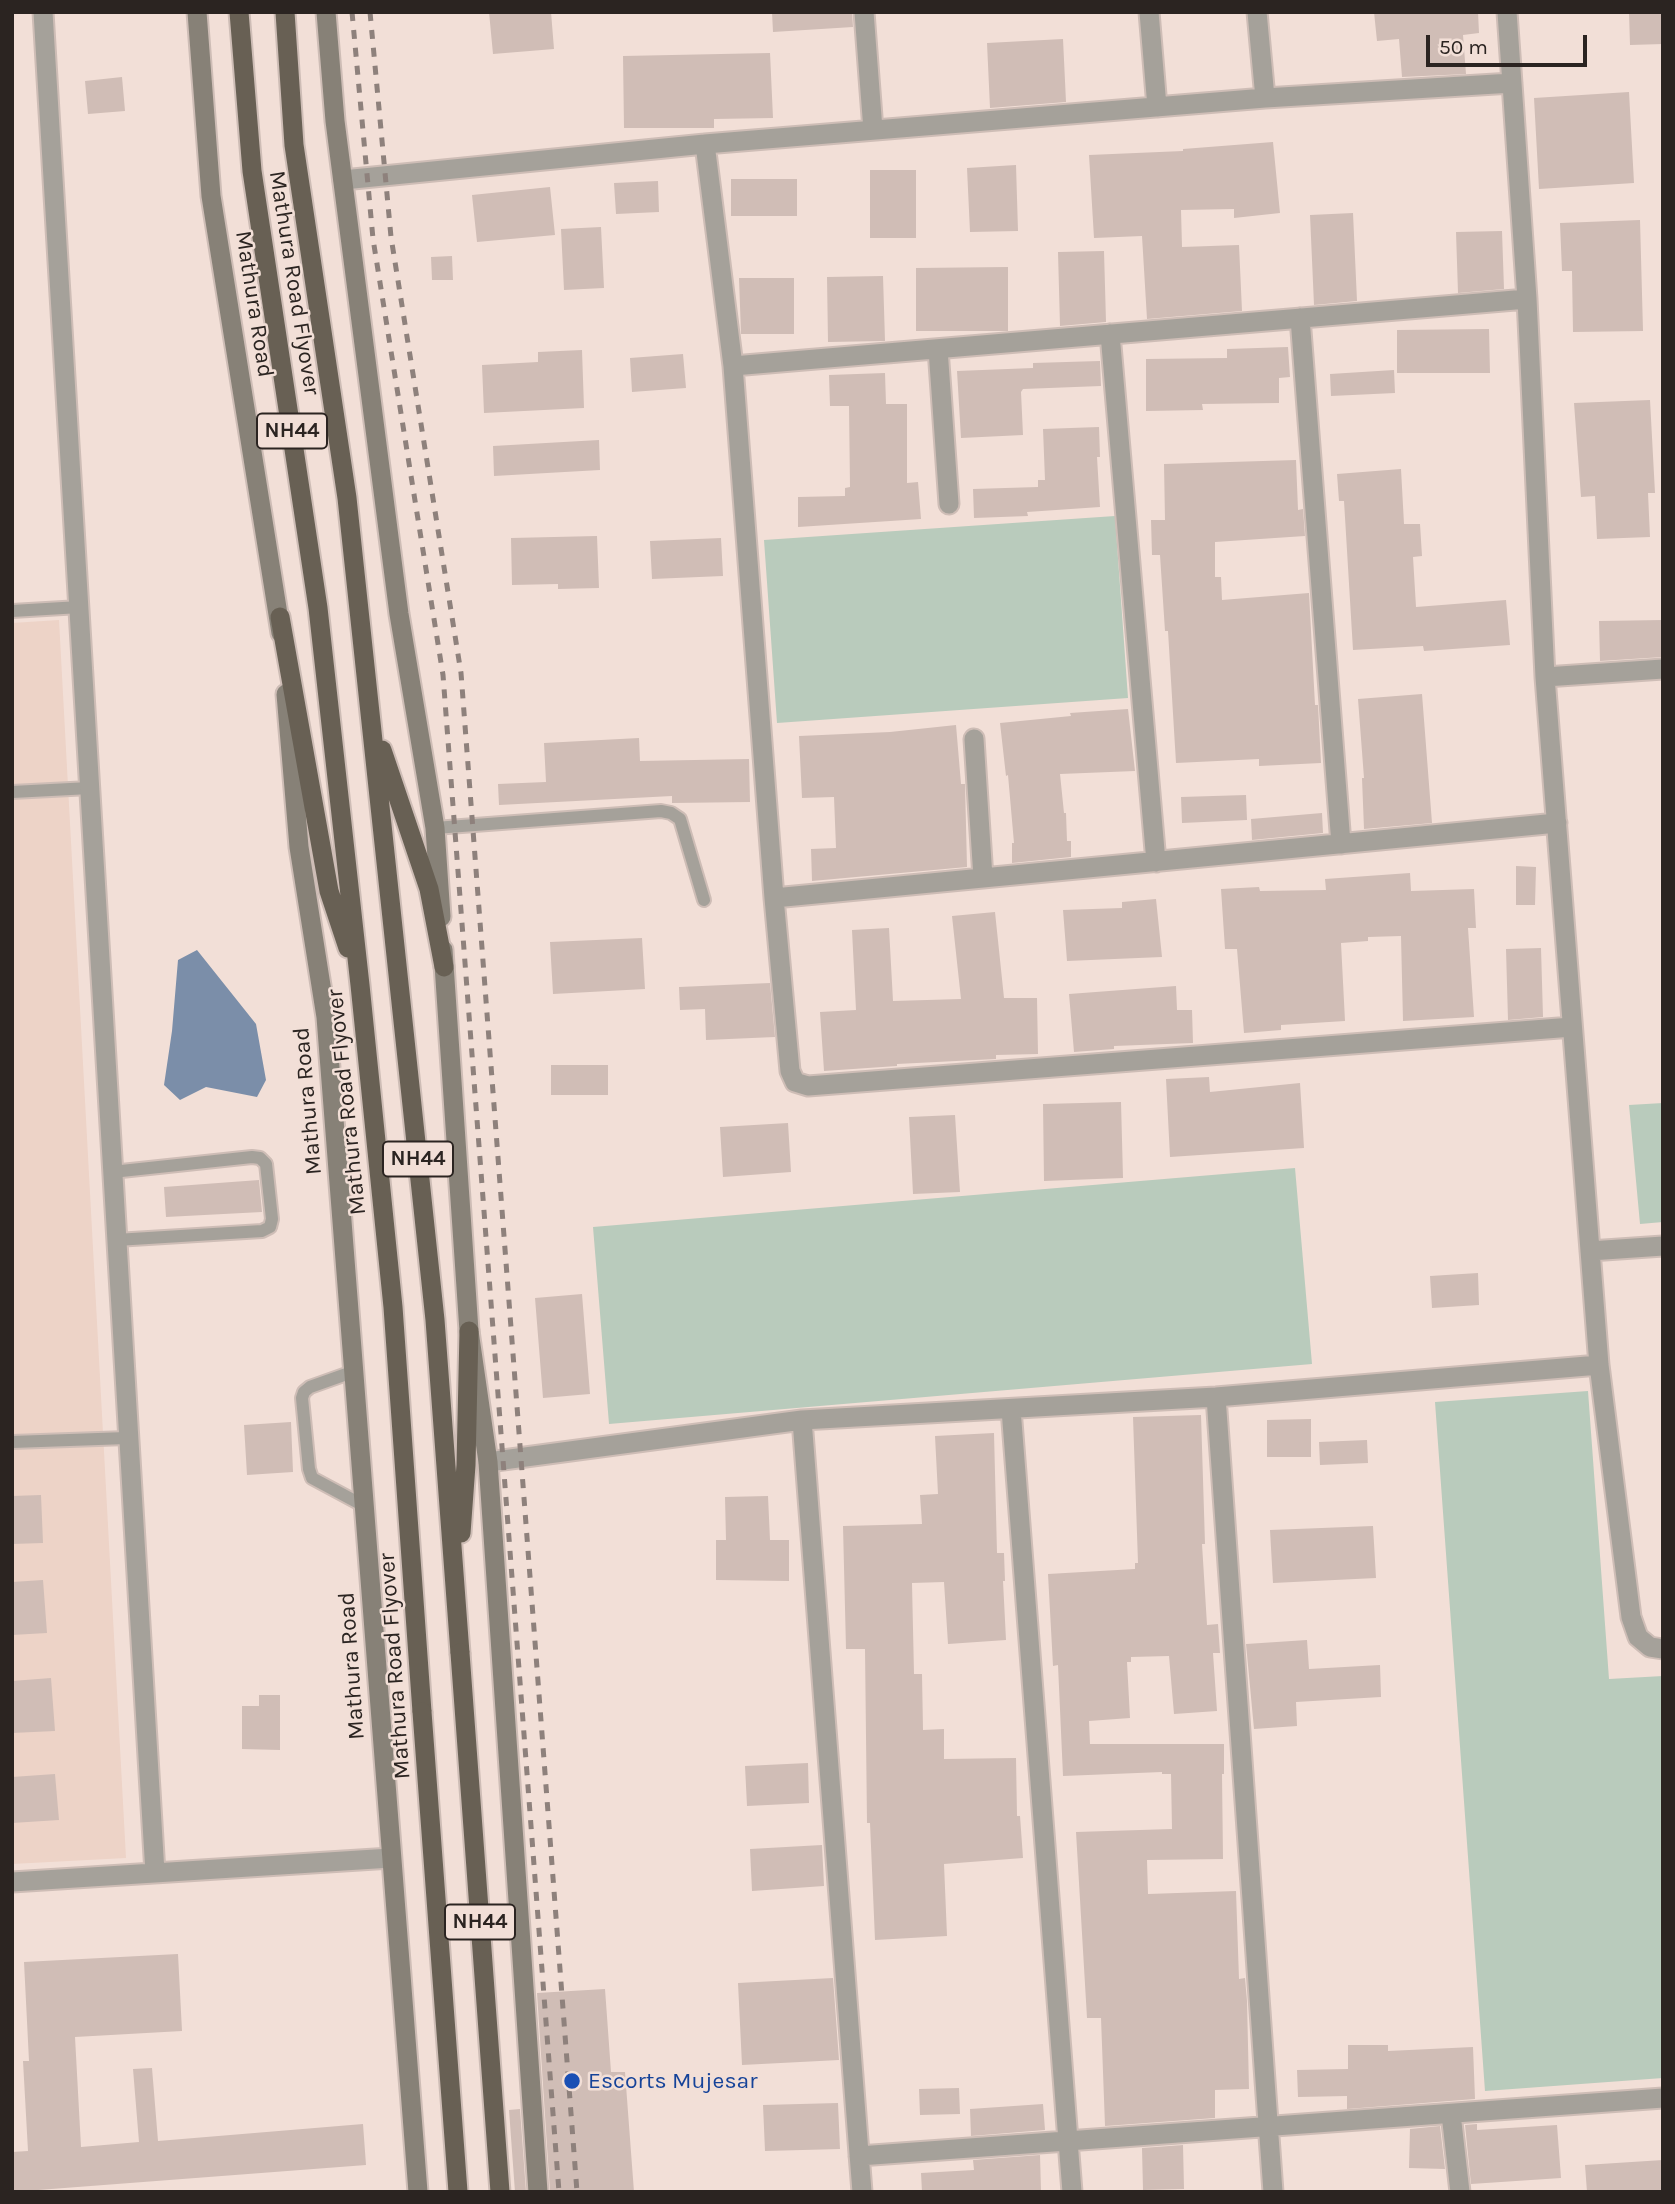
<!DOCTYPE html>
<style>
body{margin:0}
#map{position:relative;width:1675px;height:2204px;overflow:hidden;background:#f2dfd7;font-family:Karla,sans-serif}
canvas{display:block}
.frame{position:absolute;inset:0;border:14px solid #2b2421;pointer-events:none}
.scale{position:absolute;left:1426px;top:35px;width:161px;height:32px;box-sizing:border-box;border:4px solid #2b2421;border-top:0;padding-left:9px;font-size:21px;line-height:24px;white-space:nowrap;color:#2b2421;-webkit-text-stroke:5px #f2dfd7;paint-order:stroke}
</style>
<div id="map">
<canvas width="1675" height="2204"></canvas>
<div class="frame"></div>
<div class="scale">50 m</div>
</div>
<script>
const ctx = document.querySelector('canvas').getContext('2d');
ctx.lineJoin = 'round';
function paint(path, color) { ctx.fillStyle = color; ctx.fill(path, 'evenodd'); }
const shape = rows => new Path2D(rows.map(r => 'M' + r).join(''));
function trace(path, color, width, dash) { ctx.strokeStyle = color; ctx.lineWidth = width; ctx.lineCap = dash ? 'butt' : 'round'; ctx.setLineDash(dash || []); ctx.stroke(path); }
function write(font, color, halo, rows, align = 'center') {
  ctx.font = font + ' Karla,sans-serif'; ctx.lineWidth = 5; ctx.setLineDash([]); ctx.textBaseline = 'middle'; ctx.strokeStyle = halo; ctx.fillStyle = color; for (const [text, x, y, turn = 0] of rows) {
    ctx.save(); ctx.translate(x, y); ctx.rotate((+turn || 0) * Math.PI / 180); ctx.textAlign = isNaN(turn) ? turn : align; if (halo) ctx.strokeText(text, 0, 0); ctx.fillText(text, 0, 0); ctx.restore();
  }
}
const built = shape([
 [59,620,126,1858,12,1864,12,623]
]);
const green = shape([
 [1115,516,1128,698,777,723,764,540],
 [1663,1103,1663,1222,1640,1224,1629,1105],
 [1295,1168,1312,1364,609,1424,593,1227],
 [1588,1391,1609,1679,1663,1676,1663,2078,1485,2091,1435,1402]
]);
const water = shape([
 [197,950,256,1024,266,1080,257,1097,206,1087,180,1100,164,1085,172,1031,178,960]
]);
const building = shape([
 [489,12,551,12,554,49,493,54],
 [772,12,852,12,853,27,773,32],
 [1374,12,1478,12,1479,33,1463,35,1466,74,1402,77,1399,39,1377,41],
 [1629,12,1663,12,1663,44,1630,45],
 [1063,39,1066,102,990,108,987,43],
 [770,53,773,118,714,119,714,128,624,128,623,56],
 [122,77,125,111,88,114,85,81],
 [1629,92,1634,183,1539,189,1534,98],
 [1273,142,1280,213,1234,218,1234,209,1181,210,1182,247,1239,245,1242,311,1147,319,1142,236,1094,238,1089,155,1183,151,1183,149],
 [1016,165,1018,231,970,232,967,168],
 [870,170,916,170,916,238,870,238],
 [731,179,797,179,797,216,731,216],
 [658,181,659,212,616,214,614,183],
 [550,187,555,235,477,242,472,195],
 [1353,213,1357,301,1314,305,1310,215],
 [1640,220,1643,331,1573,332,1572,271,1562,271,1560,223],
 [601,227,604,288,564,290,561,229],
 [1502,231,1504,289,1458,293,1456,232],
 [1104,251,1106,322,1060,326,1058,252],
 [452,256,453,280,432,280,431,257],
 [1008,267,1008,331,916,331,916,268],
 [883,276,885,341,828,342,827,277],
 [739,278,794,278,794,334,741,334],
 [1489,329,1490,373,1397,373,1397,330],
 [1288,347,1290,377,1279,378,1279,403,1202,404,1203,410,1146,411,1146,359,1227,358,1227,349],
 [582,350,584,408,484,413,482,365,538,362,538,352],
 [683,354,686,388,632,392,630,358],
 [1100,361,1101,386,1023,389,1021,392,1023,435,961,438,957,371,1033,368,1033,363],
 [1394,370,1395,393,1331,396,1330,374],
 [885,373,886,404,907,404,907,483,918,482,921,519,798,527,798,497,845,496,845,488,850,487,849,406,830,406,829,375],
 [1650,400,1655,493,1648,493,1650,537,1597,539,1595,496,1581,497,1574,403],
 [1099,427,1100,457,1097,457,1100,507,1027,512,1028,516,974,518,973,489,1038,487,1038,480,1045,480,1043,429],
 [599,440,600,470,494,476,493,446],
 [1296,460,1298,510,1303,509,1305,536,1215,542,1215,577,1221,577,1222,600,1309,593,1315,705,1318,705,1321,763,1259,766,1259,759,1176,763,1168,631,1165,631,1160,555,1152,555,1151,520,1165,520,1164,464],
 [1401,469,1404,524,1420,524,1422,556,1413,557,1416,607,1506,600,1510,645,1424,651,1423,646,1353,650,1344,501,1339,501,1337,474],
 [597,536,599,588,558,589,558,584,512,585,511,538],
 [721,538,723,576,652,579,650,541],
 [1663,620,1663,657,1600,661,1599,621],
 [1422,694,1432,823,1364,829,1362,778,1364,778,1358,699],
 [1128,709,1135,771,1060,774,1064,813,1066,813,1067,841,1071,841,1071,857,1012,863,1012,843,1014,843,1008,775,1006,776,1000,723,1071,716,1070,713],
 [956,725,961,784,965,784,967,867,812,881,811,849,836,848,834,797,802,798,799,736,890,732],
 [639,738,640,761,749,759,750,802,672,803,672,796,499,805,498,784,546,782,544,743],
 [1246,795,1247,820,1182,823,1181,797],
 [1322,813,1323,833,1252,840,1251,819],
 [1516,866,1536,867,1535,905,1516,905],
 [1410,873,1411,891,1474,889,1476,928,1468,928,1474,1017,1403,1021,1401,936,1368,937,1368,941,1341,943,1345,1021,1281,1025,1281,1030,1244,1033,1237,949,1225,949,1221,889,1259,887,1260,891,1326,890,1325,879],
 [1156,899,1162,957,1067,961,1063,910,1122,908,1122,902],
 [995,912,1004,998,1037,998,1038,1054,996,1055,996,1059,897,1064,897,1066,824,1071,820,1012,856,1010,852,930,889,928,893,1001,961,999,952,916],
 [642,938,645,989,553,994,550,942],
 [1541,948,1543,1017,1508,1020,1506,949],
 [770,983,775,1037,706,1040,705,1009,680,1010,679,987],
 [1176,986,1177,1010,1192,1010,1193,1043,1114,1046,1114,1049,1074,1052,1069,994],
 [551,1065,608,1065,608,1095,551,1095],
 [1209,1077,1210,1092,1300,1083,1304,1148,1170,1157,1166,1079],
 [1121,1102,1123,1178,1044,1181,1043,1104],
 [955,1115,960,1192,913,1194,909,1117],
 [788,1123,791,1172,723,1177,720,1127],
 [259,1180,262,1212,166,1217,164,1187],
 [1478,1273,1479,1305,1432,1308,1430,1276],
 [582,1294,590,1394,543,1398,535,1298],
 [1201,1415,1205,1544,1202,1544,1207,1625,1218,1624,1220,1653,1213,1653,1217,1711,1174,1714,1169,1656,1131,1657,1131,1662,1127,1662,1130,1718,1089,1721,1090,1744,1224,1744,1224,1774,1222,1774,1223,1859,1147,1860,1148,1894,1236,1891,1239,1979,1245,1978,1247,2001,1249,2089,1215,2090,1215,2118,1105,2126,1101,2018,1087,2018,1076,1832,1172,1829,1171,1774,1162,1774,1162,1772,1063,1776,1058,1665,1053,1666,1048,1574,1135,1569,1135,1563,1138,1563,1133,1417],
 [1311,1419,1311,1457,1267,1457,1267,1420],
 [291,1422,293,1472,247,1475,244,1425],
 [994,1433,997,1553,1004,1553,1005,1581,1003,1581,1006,1640,948,1644,944,1582,912,1583,914,1674,922,1674,923,1730,944,1729,944,1759,1016,1758,1017,1816,1020,1816,1023,1858,944,1864,947,1936,875,1940,870,1823,867,1823,865,1649,846,1649,843,1526,922,1524,920,1495,938,1494,935,1436],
 [1367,1440,1368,1463,1320,1465,1319,1442],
 [41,1495,43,1543,12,1544,12,1496],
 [768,1496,770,1540,789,1540,789,1581,716,1580,716,1540,726,1540,725,1497],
 [1373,1526,1376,1578,1273,1583,1270,1530],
 [43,1580,47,1633,12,1635,12,1582],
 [1307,1640,1309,1669,1380,1665,1381,1697,1296,1702,1297,1726,1254,1729,1246,1644],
 [51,1678,55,1731,12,1733,12,1681],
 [259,1695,280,1695,280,1750,242,1749,242,1706,259,1706],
 [808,1763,809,1803,747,1806,745,1766],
 [55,1774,59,1820,12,1823,12,1777],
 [822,1845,824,1886,752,1891,750,1849],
 [178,1954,182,2031,75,2037,81,2147,139,2142,133,2069,152,2068,158,2141,363,2124,366,2165,12,2192,12,2152,28,2151,23,2061,29,2061,24,1962],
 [833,1978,839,2060,742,2065,738,1983],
 [605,1989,611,2072,625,2072,634,2192,550,2192,537,1993],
 [1348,2045,1388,2045,1388,2051,1473,2047,1475,2099,1347,2109,1347,2096,1298,2097,1297,2070,1348,2069],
 [959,2088,960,2114,920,2115,919,2089],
 [838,2103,840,2149,765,2151,763,2105],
 [1043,2104,1045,2130,971,2136,970,2109],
 [520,2109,526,2192,515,2192,509,2110],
 [1477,2124,1477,2130,1557,2125,1561,2178,1471,2184,1465,2125],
 [1440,2126,1445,2169,1409,2168,1410,2129],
 [1183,2145,1184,2189,1143,2190,1142,2148],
 [1040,2155,1041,2192,922,2192,921,2173,974,2170,973,2160],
 [1663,2160,1663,2192,1587,2192,1585,2165]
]);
const service = shape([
 [12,611,80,607],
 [12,792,90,788],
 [435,828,661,811,671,813,680,819,704,900],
 [112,1172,252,1157,260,1158,266,1164,272,1219,270,1227,262,1231,116,1240],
 [355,1371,310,1387,304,1392,302,1398,309,1469,312,1478,366,1507],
 [12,1442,127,1438]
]);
const minor = shape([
 [43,12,155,1873],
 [864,12,873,130],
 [1149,12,1157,107],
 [1257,12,1265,98],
 [1507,12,1527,299,1545,677,1599,1365,1631,1617,1638,1637,1650,1647,1663,1649],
 [705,144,733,366,774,898,790,1071,795,1082,808,1086,1572,1027],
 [343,180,705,144,1265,98,1512,83],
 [1300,318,1341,844],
 [1110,334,1156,862],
 [938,349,949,504],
 [733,366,1527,299],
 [1545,677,1663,669],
 [974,739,983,878],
 [774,898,1557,823],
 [1590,1251,1663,1246],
 [1216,1397,1273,2192],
 [1011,1409,1072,2192],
 [802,1420,862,2192],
 [488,1462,802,1420,1216,1397,1599,1365],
 [12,1882,391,1858],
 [1451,2114,1460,2192],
 [859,2156,1663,2098]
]);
const secondary = shape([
 [197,12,211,196,281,633],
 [326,12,335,121,399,614,435,828,441,917],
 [286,694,299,847,326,1017,418,2192],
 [443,950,469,1331,488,1462,538,2192]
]);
const trunk = shape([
 [239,12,252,171,318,608,360,985,393,1307,422,1712],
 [285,12,294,145,347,498,435,1320,460,1653],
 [280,617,329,891,348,948],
 [382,750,429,889,444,967],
 [461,1533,466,1465,469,1331]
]);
const rail = shape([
 [352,12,373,239,443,675,559,2192],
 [370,12,391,237,461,673,577,2192]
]);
const trunkBridge = shape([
 [460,1653,500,2192],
 [422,1712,458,2192]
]);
const markers = [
 [572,2081,9,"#1a4fb4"]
];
const shields = [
 [292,431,70],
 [418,1159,70],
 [480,1922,70]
];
const shieldNames = [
 ["NH44",292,431],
 ["NH44",418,1159],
 ["NH44",480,1922]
];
const streetNames = [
 ["Mathura Road Flyover",294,283,81],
 ["Mathura Road",254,304,81],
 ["Mathura Road",308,1101,-95],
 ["Mathura Road Flyover",347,1102,-96],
 ["Mathura Road",352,1666,-94],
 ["Mathura Road Flyover",395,1666,-94]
];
const transitNames = [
 ["Escorts Mujesar",588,2081]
];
paint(built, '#edd3c7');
paint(green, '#b9cbbc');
paint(water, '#7b8ea9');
paint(building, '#d0bdb6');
trace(service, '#cebdb6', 16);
trace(minor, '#cebdb6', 23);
trace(secondary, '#cebdb6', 23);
trace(trunk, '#cebdb6', 23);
trace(service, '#a5a19a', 12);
trace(minor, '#a5a19a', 19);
trace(secondary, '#878177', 19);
trace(trunk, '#686054', 19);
trace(rail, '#8e817c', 5, [9, 9]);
trace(trunkBridge, '#cebdb6', 23, []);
trace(trunkBridge, '#686054', 19);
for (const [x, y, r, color] of markers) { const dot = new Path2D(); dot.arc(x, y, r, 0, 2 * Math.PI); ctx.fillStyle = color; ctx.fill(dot); trace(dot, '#f2dfd7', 2.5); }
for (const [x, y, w] of shields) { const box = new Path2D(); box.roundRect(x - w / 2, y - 17.5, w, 35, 5); ctx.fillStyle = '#f2dfd7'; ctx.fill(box); trace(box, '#2b2421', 2); }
write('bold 21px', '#2b2421', null, shieldNames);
write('23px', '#2b2421', '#f2dfd7', streetNames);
write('23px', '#164399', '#f2dfd7', transitNames, 'left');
</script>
